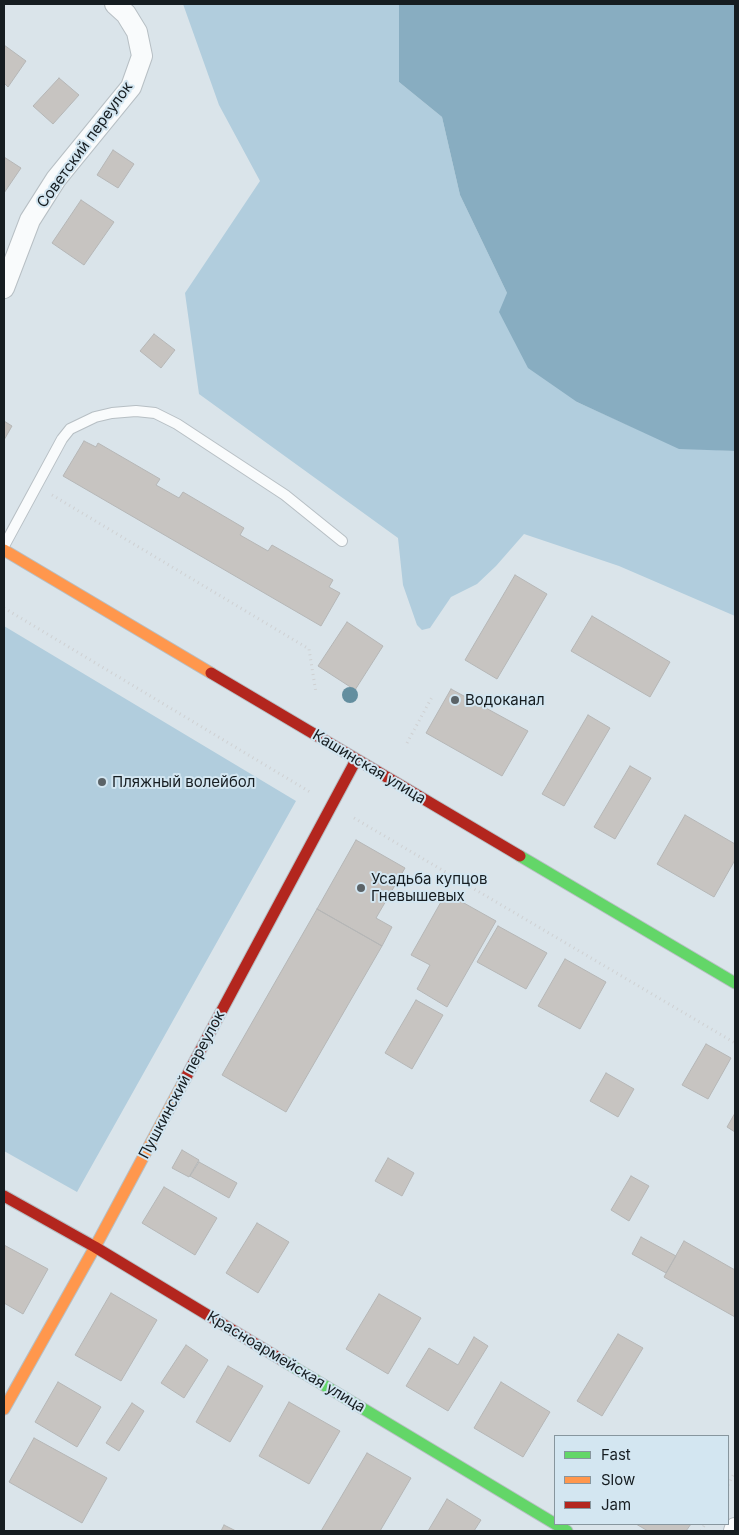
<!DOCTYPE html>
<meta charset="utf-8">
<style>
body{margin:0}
#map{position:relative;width:739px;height:1535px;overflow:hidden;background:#dae4ea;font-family:Inter,sans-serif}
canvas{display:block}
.frame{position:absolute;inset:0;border:5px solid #161d21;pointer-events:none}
.legend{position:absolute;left:554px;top:1435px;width:175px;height:90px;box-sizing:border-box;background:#d3e6f1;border:1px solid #87969e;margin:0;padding:6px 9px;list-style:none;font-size:15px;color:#161d21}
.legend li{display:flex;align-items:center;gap:10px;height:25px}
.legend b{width:25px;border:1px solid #87969e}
</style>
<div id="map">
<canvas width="739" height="1535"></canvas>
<div class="frame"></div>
<ul class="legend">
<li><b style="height:6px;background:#63d668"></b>Fast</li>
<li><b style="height:6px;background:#ff974d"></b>Slow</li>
<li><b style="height:6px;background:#b3261e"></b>Jam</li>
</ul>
</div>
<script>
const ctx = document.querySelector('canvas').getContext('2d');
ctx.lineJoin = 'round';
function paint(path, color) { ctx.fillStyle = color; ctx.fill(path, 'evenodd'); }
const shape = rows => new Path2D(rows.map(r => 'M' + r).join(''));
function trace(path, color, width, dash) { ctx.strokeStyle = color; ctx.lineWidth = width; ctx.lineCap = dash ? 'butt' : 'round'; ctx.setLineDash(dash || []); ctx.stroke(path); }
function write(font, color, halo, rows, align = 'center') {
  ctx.font = font + ' Inter,sans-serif'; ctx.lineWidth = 4; ctx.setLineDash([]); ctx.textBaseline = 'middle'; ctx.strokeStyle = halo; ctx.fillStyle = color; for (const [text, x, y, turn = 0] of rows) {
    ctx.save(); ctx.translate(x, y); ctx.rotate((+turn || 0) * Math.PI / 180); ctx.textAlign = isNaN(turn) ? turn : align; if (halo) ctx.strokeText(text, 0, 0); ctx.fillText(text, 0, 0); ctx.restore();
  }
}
const green = shape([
 [183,4,399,4,399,82,442,117,460,195,507,293,577,402,679,448,735,451,735,616,619,566,524,534,496,566,477,584,451,597,430,628,422,630,417,625,403,585,398,538,199,394,185,293,260,181,219,105],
 [4,626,296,801,77,1192,4,1151]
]);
const water = shape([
 [399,4,735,4,735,451,679,449,577,402,528,368,499,312,507,293,460,195,442,117,399,82]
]);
const building = shape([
 [4,45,26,61,8,87,4,83,4,45],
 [59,78,79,95,53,124,33,106,59,78],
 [113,150,134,164,118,188,97,175,113,150],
 [4,157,21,168,4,193,4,157],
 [81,200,114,222,84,265,52,243,81,200],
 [154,334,175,350,161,368,140,351,154,334],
 [4,421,12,426,4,440,4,421],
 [84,441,96,447,98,443,160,479,156,485,179,498,183,492,244,528,240,535,268,551,272,545,333,580,329,587,340,593,321,626,63,476,84,441],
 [515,575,547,594,497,679,465,660,515,575],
 [592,616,670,662,650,697,571,651,592,616],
 [347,622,383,646,355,690,318,666,347,622],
 [451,689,528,731,502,776,426,733,451,689],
 [588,715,610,728,564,806,542,794,588,715],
 [630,766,651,778,615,839,594,827,630,766],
 [685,815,735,844,735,860,714,897,657,864,685,815],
 [356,840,405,868,376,918,392,927,382,946,317,909,356,840],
 [446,893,496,921,447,1007,417,989,430,965,411,955,446,893],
 [317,909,382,946,286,1112,222,1075,317,909],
 [498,926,547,953,526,989,477,962,498,926],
 [565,959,606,982,580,1029,538,1006,565,959],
 [416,1000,443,1015,412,1069,385,1053,416,1000],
 [706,1044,731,1058,708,1099,682,1085,706,1044],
 [606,1073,634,1089,618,1117,590,1101,606,1073],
 [735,1113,735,1132,727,1127,735,1113],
 [182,1150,199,1160,189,1177,172,1168,182,1150],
 [388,1158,414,1173,402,1196,375,1181,388,1158],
 [199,1162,237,1183,229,1198,190,1176,199,1162],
 [631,1176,649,1186,629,1221,611,1210,631,1176],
 [164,1187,217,1218,195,1255,142,1223,164,1187],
 [257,1223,289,1242,258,1293,226,1273,257,1223],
 [641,1237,676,1256,666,1273,632,1254,641,1237],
 [684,1241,735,1270,735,1317,664,1277,684,1241],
 [4,1245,48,1269,23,1314,4,1303,4,1245],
 [111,1293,157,1320,121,1381,75,1355,111,1293],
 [379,1294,421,1318,388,1374,346,1349,379,1294],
 [618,1334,643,1348,602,1416,577,1401,618,1334],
 [474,1337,488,1346,448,1411,406,1386,429,1348,458,1365,474,1337],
 [186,1345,208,1360,184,1398,161,1383,186,1345],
 [228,1366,263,1386,230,1442,196,1422,228,1366],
 [58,1382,101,1407,77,1447,35,1422,58,1382],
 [501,1382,550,1412,523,1457,474,1428,501,1382],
 [289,1402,340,1431,309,1484,259,1456,289,1402],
 [132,1403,144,1411,119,1451,106,1443,132,1403],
 [34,1438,107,1478,82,1523,9,1482,34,1438],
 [367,1453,411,1478,380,1531,321,1531,367,1453],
 [447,1499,481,1520,474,1531,428,1531,447,1499],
 [636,1524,691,1524,686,1531,648,1531,636,1524],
 [224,1525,236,1531,221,1531,224,1525]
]);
const path = shape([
 [52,495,309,649,316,693],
 [4,608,310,792],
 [407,743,432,697],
 [354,818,735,1043],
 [728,1485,735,1472],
 [701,1531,705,1524]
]);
const lane = shape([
 [4,546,62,439,70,429,95,417,112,413,136,411,155,413,177,424,285,495,342,541]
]);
const street = shape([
 [4,288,30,220,56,179,131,87,142,56,137,32,126,14,115,4],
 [734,1531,735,1528]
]);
const fast = shape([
 [520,856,735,983],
 [282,1360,567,1531]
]);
const slow = shape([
 [4,550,211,673],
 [4,1409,95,1247,184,1081]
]);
const jam = shape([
 [211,673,520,856],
 [184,1081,356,760],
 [4,1196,95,1247,282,1360]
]);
const trees = [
 [350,695]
];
const markers = [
 [455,700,5,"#5b6367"],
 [102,782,5,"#5b6367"],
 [361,888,5,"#5b6367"]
];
const streetNames = [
 ["Советский переулок",85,145,-54],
 ["Кашинская улица",369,767,31],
 ["Пушкинский переулок",182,1085,-62],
 ["Красноармейская улица",286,1362,31]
];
const poiNames = [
 ["Водоканал",465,700],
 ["Пляжный волейбол",112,782],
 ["Усадьба купцов",371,879],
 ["Гневышевых",371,896]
];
paint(green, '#b1cddd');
paint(water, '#88adc1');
paint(building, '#c7c4c1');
trace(building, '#b5b6b6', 1);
trace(lane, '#b7bfc4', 12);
trace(street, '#b7bfc4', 22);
trace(fast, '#b7bfc4', 13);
trace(slow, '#b7bfc4', 13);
trace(jam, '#b7bfc4', 13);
trace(path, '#cfd1d3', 3, [1, 4]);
trace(lane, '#f9fbfc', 10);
trace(street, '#f9fbfc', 20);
trace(fast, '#63d668', 11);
trace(slow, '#ff974d', 11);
trace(jam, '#b3261e', 11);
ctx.fillStyle = '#638e9f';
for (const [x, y] of trees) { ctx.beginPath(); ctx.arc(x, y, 8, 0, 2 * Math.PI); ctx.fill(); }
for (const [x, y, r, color] of markers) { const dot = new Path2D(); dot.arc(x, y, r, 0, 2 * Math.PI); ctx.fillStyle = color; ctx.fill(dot); trace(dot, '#d3e6f1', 2); }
write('15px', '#161d21', '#d3e6f1', streetNames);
write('15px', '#161d21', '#d3e6f1', poiNames, 'left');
</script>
